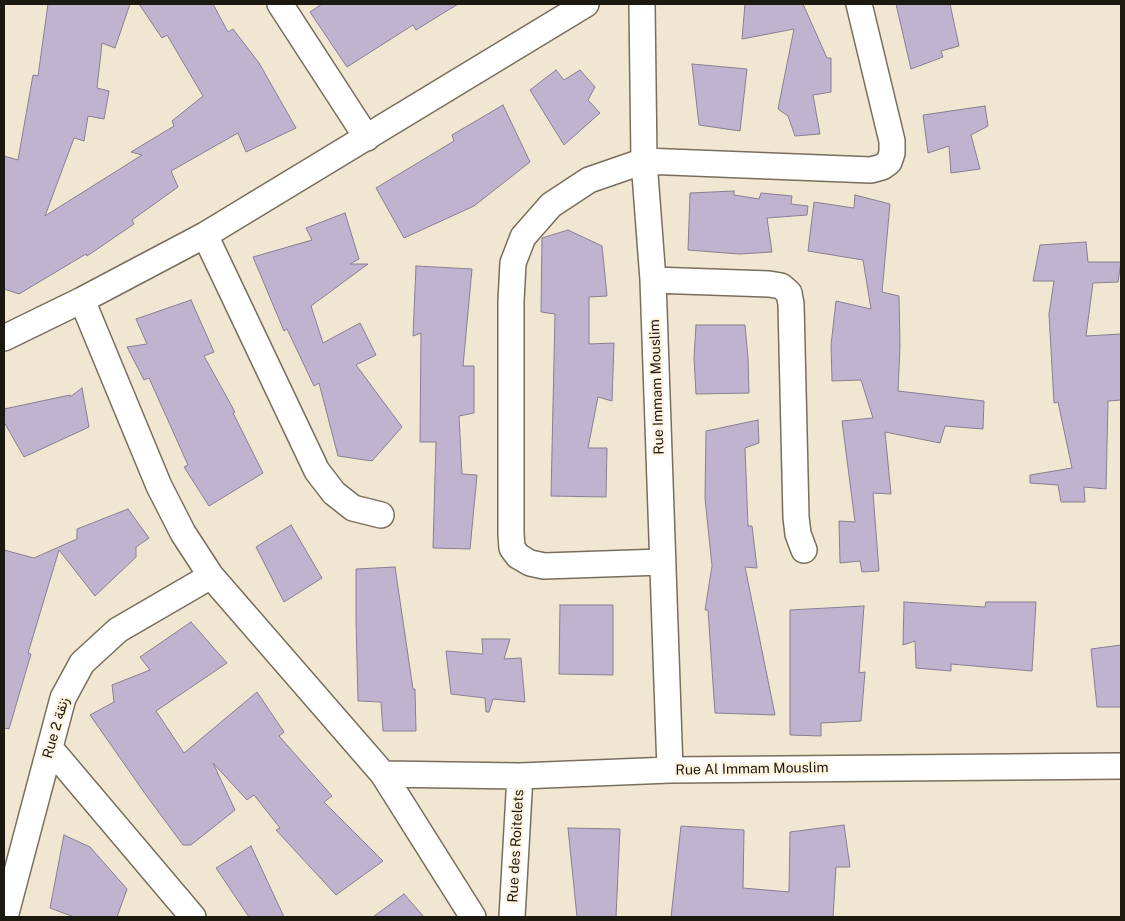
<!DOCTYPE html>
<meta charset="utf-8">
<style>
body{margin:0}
#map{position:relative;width:1125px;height:921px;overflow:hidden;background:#f1e6d1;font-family:"Public Sans",sans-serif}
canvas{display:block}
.frame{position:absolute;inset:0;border:5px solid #1c1911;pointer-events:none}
</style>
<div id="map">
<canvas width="1125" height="921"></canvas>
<div class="frame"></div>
</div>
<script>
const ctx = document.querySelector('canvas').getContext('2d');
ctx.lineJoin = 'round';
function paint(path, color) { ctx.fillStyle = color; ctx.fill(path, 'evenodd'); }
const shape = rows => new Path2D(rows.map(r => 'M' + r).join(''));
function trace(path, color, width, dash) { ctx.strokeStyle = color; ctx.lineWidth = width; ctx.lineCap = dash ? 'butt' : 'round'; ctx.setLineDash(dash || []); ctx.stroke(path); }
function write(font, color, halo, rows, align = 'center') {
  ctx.font = font + ' "Public Sans",Vazirmatn,sans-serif'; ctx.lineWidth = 4.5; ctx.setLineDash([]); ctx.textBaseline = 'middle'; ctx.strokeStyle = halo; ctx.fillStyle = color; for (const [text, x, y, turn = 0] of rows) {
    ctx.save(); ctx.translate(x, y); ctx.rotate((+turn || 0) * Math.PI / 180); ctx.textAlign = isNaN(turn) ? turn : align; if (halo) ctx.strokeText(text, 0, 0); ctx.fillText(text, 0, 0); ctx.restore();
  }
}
const building = shape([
 [48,4,130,4,115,48,102,43,97,88,109,91,104,119,88,116,84,141,74,138,45,216,142,155,131,152,174,126,172,121,203,96,167,35,162,38,139,4,213,4,228,32,233,29,259,63,296,128,246,152,238,133,171,171,178,187,132,220,134,224,87,256,86,254,19,294,4,289,4,156,18,160,33,75,38,76,48,4],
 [322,4,458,4,416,30,413,25,347,67,310,12,322,4],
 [745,4,803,4,827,58,831,58,831,92,813,95,820,134,795,136,788,116,778,109,794,29,742,39,745,4],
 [896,4,950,4,959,46,941,51,943,57,911,69,896,4],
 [692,64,747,69,740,131,699,125,692,64],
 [556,70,564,80,580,70,595,87,588,100,600,113,564,145,530,90,556,70],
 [503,105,530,162,474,206,404,238,376,188,454,141,452,135,503,105],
 [985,106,988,126,971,135,980,169,951,173,949,146,928,153,923,115,985,106],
 [734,191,734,195,759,199,761,193,792,196,791,204,808,206,807,215,767,218,772,252,739,254,688,250,690,193,734,191],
 [855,195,890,204,882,292,899,296,900,346,898,391,984,401,983,429,945,426,940,443,885,432,891,494,873,493,879,571,862,572,860,561,840,563,839,521,855,522,842,421,873,418,861,380,832,381,831,345,836,301,871,309,863,260,808,251,814,202,854,208,855,195],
 [345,213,359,259,350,264,368,264,311,306,323,343,360,323,376,355,356,365,402,427,372,461,338,456,319,383,314,386,287,329,284,331,253,257,312,240,306,228,345,213],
 [568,230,602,246,607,296,589,297,589,344,614,343,612,401,598,397,588,448,607,448,606,497,551,496,555,314,541,312,542,238,568,230],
 [1086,242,1088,262,1121,262,1118,282,1093,283,1086,336,1121,334,1121,400,1108,401,1106,489,1084,487,1085,502,1061,502,1058,485,1030,483,1030,475,1072,468,1058,402,1054,403,1049,314,1054,281,1033,281,1040,245,1086,242],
 [416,266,472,269,463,366,474,366,474,413,459,416,462,474,477,475,470,549,433,548,436,442,420,442,421,333,413,336,416,266],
 [191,300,214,352,204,356,235,412,233,413,263,473,209,506,184,467,188,465,149,378,144,380,127,347,147,344,136,319,191,300],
 [696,325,745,325,748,358,749,393,696,394,694,358,696,325],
 [82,388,89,427,24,457,4,422,4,409,70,395,70,397,82,388],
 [758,420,759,443,745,448,748,526,752,526,757,568,745,567,775,715,715,713,708,610,705,610,712,566,705,498,706,431,758,420],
 [128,509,149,538,136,547,136,557,95,596,59,550,28,653,31,654,9,729,4,728,4,550,34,558,77,539,77,529,128,509],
 [291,525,322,578,284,602,256,547,291,525],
 [395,567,413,689,415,689,416,731,383,731,381,702,358,701,356,620,356,569,395,567],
 [904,602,985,607,986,602,1036,602,1032,671,951,664,951,671,916,668,915,641,903,645,904,602],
 [560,605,613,605,613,675,559,674,560,605],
 [864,606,859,673,865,672,861,721,821,723,821,736,790,735,790,610,864,606],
 [191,622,227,663,156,711,184,753,257,692,284,732,279,736,332,796,324,802,383,861,336,895,276,830,280,828,254,795,247,800,213,763,235,810,191,845,183,845,146,795,90,715,114,702,112,685,150,670,140,657,191,622],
 [482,639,510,639,504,659,521,658,525,702,493,699,489,712,486,712,485,698,451,694,446,651,483,654,482,639],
 [1121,645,1121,707,1097,707,1091,649,1121,645],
 [844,825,850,867,836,867,833,917,671,917,681,826,744,830,743,888,789,892,790,832,844,825],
 [568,828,620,829,616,917,577,917,568,828],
 [64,835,90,847,127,889,117,917,74,917,50,908,64,835],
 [251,846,284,917,249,917,216,868,251,846],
 [404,894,424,917,373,917,404,894]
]);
const minor = shape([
 [280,4,367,138],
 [642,4,644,161,653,280,670,770],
 [205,235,317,471,334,493,353,508,381,515],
 [653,280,769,284,781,286,789,293,791,304,796,517,798,534,804,550],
 [82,300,159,486,183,533,211,576,383,774,473,917],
 [4,338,82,300,205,235,586,4],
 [662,562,544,566,530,563,518,556,512,548,511,534,511,301,513,263,523,237,551,205,589,180,644,161,871,170,882,167,889,162,892,153,892,141,859,4],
 [50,748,193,917],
 [383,774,520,776,670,770,1121,766],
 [5,917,63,698,82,663,118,630,211,576],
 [512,917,520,776]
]);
const streetNames = [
 ["Rue Immam Mouslim",657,387,-92],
 ["Rue 2 زنقة",56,728,-74],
 ["Rue Al Immam Mouslim",752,769,-1],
 ["Rue des Roitelets",516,846,-87]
];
paint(building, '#c0b3cf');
trace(building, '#877f92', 1);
trace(minor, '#786e5c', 28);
trace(minor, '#fff', 25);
write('14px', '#1c1911', '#fef3de', streetNames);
</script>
